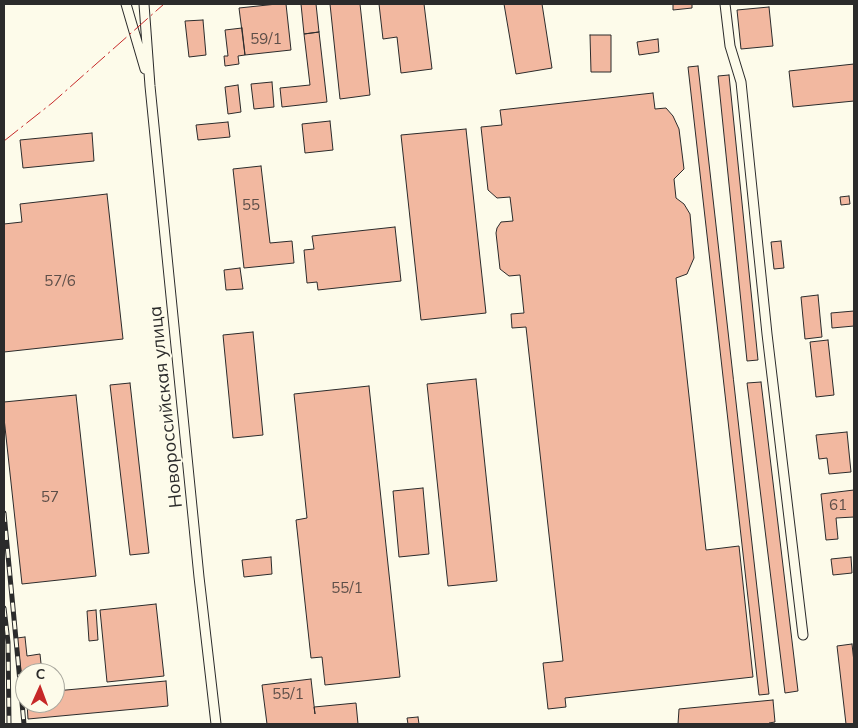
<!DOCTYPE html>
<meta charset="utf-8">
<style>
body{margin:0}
#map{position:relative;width:858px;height:728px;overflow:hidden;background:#fdfbea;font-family:Mulish,sans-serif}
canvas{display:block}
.frame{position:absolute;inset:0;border:5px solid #2b2b2b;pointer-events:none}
.north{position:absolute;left:15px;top:663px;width:50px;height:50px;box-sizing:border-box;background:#fdfbea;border:1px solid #a9a89e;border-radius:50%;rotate:2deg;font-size:14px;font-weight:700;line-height:20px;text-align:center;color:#2b2b2b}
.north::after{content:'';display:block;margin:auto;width:18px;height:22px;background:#c62828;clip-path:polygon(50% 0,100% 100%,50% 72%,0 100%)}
</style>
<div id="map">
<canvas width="858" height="728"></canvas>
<div class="frame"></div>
<div class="north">С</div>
</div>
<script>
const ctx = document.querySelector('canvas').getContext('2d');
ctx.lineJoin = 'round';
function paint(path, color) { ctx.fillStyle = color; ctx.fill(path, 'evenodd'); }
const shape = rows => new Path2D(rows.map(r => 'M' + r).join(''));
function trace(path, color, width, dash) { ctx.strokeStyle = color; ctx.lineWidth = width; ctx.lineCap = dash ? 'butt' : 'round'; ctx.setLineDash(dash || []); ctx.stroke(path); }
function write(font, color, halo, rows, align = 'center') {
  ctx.font = font + ' Mulish,sans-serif'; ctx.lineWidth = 4; ctx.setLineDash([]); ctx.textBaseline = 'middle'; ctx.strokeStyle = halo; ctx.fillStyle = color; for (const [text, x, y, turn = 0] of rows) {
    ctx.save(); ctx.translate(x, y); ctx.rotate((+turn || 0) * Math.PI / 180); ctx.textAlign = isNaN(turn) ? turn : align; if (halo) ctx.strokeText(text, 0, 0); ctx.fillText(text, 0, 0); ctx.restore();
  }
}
const building = shape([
 [277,4,286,4,291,50,245,55,239,8,277,4],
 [301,4,316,4,319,32,304,34,301,4],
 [330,4,360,4,370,95,340,99,330,4],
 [379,4,424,4,432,69,401,73,397,37,383,39,379,4],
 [504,4,542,4,552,68,516,74,504,4],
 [673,4,692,4,692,8,673,10,673,4],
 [769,7,773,46,741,49,737,10,769,7],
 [203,20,206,55,189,57,185,21,203,20],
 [242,28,245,55,238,56,239,64,225,66,224,56,228,56,225,30,242,28],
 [319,32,327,102,282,107,280,88,310,85,304,34,319,32],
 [590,35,611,35,611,72,591,72,590,35],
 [658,39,659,52,639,55,637,42,658,39],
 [854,64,854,101,793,107,789,71,854,64],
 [698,66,769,694,759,695,688,67,698,66],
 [729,75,758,360,747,361,718,76,729,75],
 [272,82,274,107,254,109,251,84,272,82],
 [238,85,241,112,228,114,225,87,238,85],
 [653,93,655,109,666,108,673,116,679,129,684,169,674,179,676,198,684,204,690,214,694,258,687,274,676,278,706,550,739,546,753,677,565,698,566,707,548,709,543,663,563,661,526,327,512,328,511,314,524,313,520,275,509,276,500,269,496,233,497,228,501,222,513,221,510,197,497,198,488,190,481,127,502,125,500,110,653,93],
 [330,121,333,150,305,153,302,124,330,121],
 [228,122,230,137,198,140,196,125,228,122],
 [466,129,486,313,421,320,401,135,466,129],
 [92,133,94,161,23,168,20,140,92,133],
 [261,166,270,243,292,241,294,263,244,268,233,169,261,166],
 [107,194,123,339,4,352,4,224,22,222,20,204,107,194],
 [849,196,850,204,841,205,840,197,849,196],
 [395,227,401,281,318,290,317,282,307,283,304,250,314,249,312,236,395,227],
 [781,241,784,268,774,269,771,242,781,241],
 [240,268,243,289,226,290,224,270,240,268],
 [818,295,822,337,805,339,801,297,818,295],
 [854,311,854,326,832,328,831,313,854,311],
 [253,332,263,435,233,438,223,335,253,332],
 [828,340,834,395,816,397,810,342,828,340],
 [476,379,497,581,448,586,427,384,476,379],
 [761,382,798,691,785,693,747,383,761,382],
 [130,383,149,553,130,555,110,385,130,383],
 [369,386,400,677,325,685,322,657,311,658,296,520,307,518,294,394,369,386],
 [76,395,96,576,22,584,4,418,4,402,76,395],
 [847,432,851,472,829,474,827,458,819,459,816,435,847,432],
 [423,488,429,554,399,557,393,491,423,488],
 [854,490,854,517,836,518,838,539,826,540,821,494,854,490],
 [271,557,272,574,244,577,242,560,271,557],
 [851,557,852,573,833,575,831,559,851,557],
 [156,604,164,676,107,682,100,610,156,604],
 [96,610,98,640,89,641,87,611,96,610],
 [25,637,27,656,40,654,42,673,25,673,24,696,17,638,25,637],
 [852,644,854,662,854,724,846,724,837,646,852,644],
 [311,679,315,714,314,707,356,703,358,724,267,724,262,685,311,679],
 [166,681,168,706,28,719,27,703,55,703,55,691,166,681],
 [773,700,775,722,769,723,769,724,678,724,679,709,773,700],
 [418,717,419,724,402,724,408,724,407,718,418,717]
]);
const minor = shape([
 [126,4,145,69],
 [144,4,150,86,199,577,216,724],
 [725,4,730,46,741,82,767,334,803,635]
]);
const rail = shape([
 [4,513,24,724],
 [4,608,8,642,9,724]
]);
const power = shape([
 [4,141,52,103,164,4]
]);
const numberNames = [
 ["59/1",266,39],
 ["55",251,205],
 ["57/6",60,281],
 ["57",50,497],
 ["61",838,505],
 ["55/1",347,588],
 ["55/1",288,694]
];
const streetNames = [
 ["Новороссийская улица",166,407,-96]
];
paint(building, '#f2b8a0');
trace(building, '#2b2b2b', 1);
trace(minor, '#2b2b2b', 11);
trace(minor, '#fdfbea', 9);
trace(rail, '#2b2b2b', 5);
trace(rail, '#fdfbea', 3, [9]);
trace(power, '#c62828', 1, [18, 4, 2.5, 4]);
write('15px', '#5d4e48', null, numberNames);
write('18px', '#2b2b2b', '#fdfbea', streetNames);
</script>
